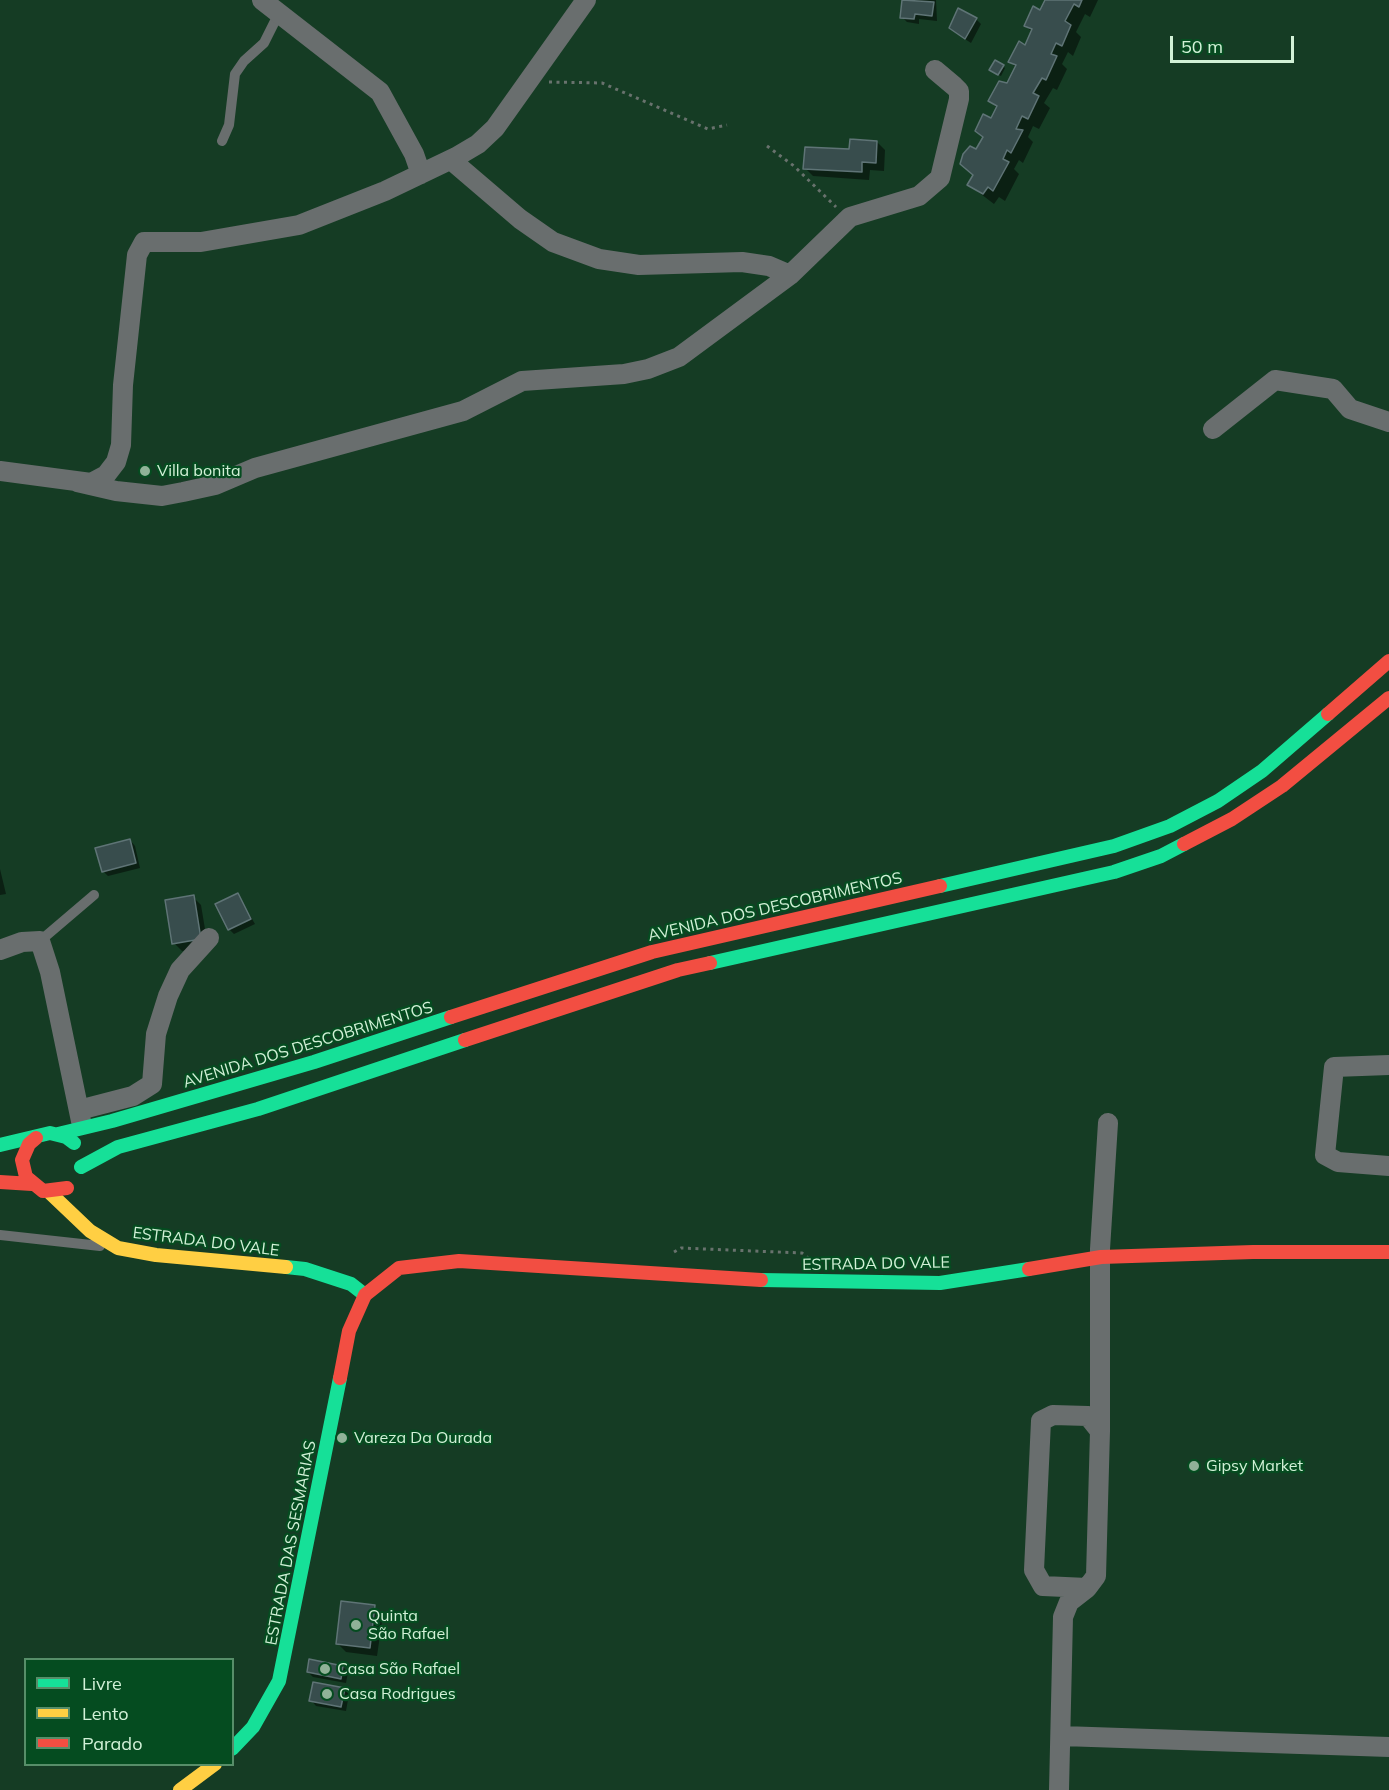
<!DOCTYPE html>
<meta charset="utf-8">
<style>
body{margin:0}
#map{position:relative;width:1389px;height:1790px;overflow:hidden;background:#153c24;font-family:Mulish,sans-serif}
canvas{display:block}
.legend{position:absolute;left:24px;top:1658px;width:210px;height:108px;box-sizing:border-box;background:#054c20;border:2px solid #578e69;margin:0;padding:8px 10px;list-style:none;font-size:18px;color:#d2f1d7}
.legend li{display:flex;align-items:center;gap:12px;height:30px}
.legend b{width:30px;border:2px solid #578e69}
.scale{position:absolute;left:1170px;top:36px;width:124px;height:27px;box-sizing:border-box;border:3px solid #d2f1d7;border-top:0;padding-left:8px;font-size:18px;line-height:21px;white-space:nowrap;color:#d2f1d7;-webkit-text-stroke:4px #054c20;paint-order:stroke}
</style>
<div id="map">
<canvas width="1389" height="1790"></canvas>
<ul class="legend">
<li><b style="height:8px;background:#16e098"></b>Livre</li>
<li><b style="height:8px;background:#ffcf43"></b>Lento</li>
<li><b style="height:8px;background:#f24e42"></b>Parado</li>
</ul>
<div class="scale">50 m</div>
</div>
<script>
const ctx = document.querySelector('canvas').getContext('2d');
ctx.lineJoin = 'round';
function paint(path, color) { ctx.fillStyle = color; ctx.fill(path, 'evenodd'); }
const shape = rows => new Path2D(rows.map(r => 'M' + r).join(''));
function trace(path, color, width, dash) { ctx.strokeStyle = color; ctx.lineWidth = width; ctx.lineCap = dash ? 'butt' : 'round'; ctx.setLineDash(dash || []); ctx.stroke(path); }
function write(font, color, halo, rows, align = 'center') {
  ctx.font = font + ' Mulish,sans-serif'; ctx.lineWidth = 4.5; ctx.setLineDash([]); ctx.textBaseline = 'middle'; ctx.strokeStyle = halo; ctx.fillStyle = color; for (const [text, x, y, turn = 0] of rows) {
    ctx.save(); ctx.translate(x, y); ctx.rotate((+turn || 0) * Math.PI / 180); ctx.textAlign = isNaN(turn) ? turn : align; if (halo) ctx.strokeText(text, 0, 0); ctx.fillText(text, 0, 0); ctx.restore();
  }
}
const shadow = shape([
 [903,0,936,0,937,21,919,19,919,24,907,22,902,17],
 [1046,0,1098,0,1090,17,1085,14,1076,32,1081,37,1073,56,1068,52,1062,64,1067,69,1057,90,1053,88,1044,103,1050,108,1039,129,1033,126,1028,137,1033,142,1023,163,1019,160,1014,169,1019,174,1005,201,999,197,994,204,969,185,974,176,976,151,984,138,977,131,991,121,997,108,990,101,1008,85,1016,68,1010,61,1026,47,1032,32,1025,25,1041,12],
 [976,19,981,24,971,43,956,33],
 [1003,66,1005,68,1001,76,993,72],
 [877,142,885,150,884,171,870,170,869,180,813,176,805,168],
 [130,840,135,846,140,868,108,876,103,871],
 [0,869,6,894,0,895],
 [238,895,255,924,234,934,229,929],
 [193,897,201,905,208,947,182,951,174,943],
 [374,1607,383,1615,377,1656,346,1652,338,1644],
 [343,1667,348,1672,346,1683,313,1677,308,1672],
 [344,1689,349,1694,346,1711,316,1706,311,1700]
]);
const building = shape([
 [902,0,934,2,932,16,915,14,914,19,900,18,902,0],
 [1045,0,1082,0,1079,7,1074,4,1065,21,1071,25,1062,46,1056,43,1051,54,1057,56,1046,80,1042,78,1033,93,1039,96,1028,119,1022,116,1016,129,1023,130,1011,153,1007,150,1003,159,1009,162,993,191,988,187,983,194,967,185,973,175,960,164,963,154,970,146,976,149,983,137,975,131,983,114,991,118,997,106,988,101,999,81,1007,83,1016,65,1008,62,1019,41,1025,45,1032,29,1024,26,1033,6,1040,10,1045,0],
 [958,8,977,18,965,39,949,28,958,8],
 [995,60,1004,65,998,75,989,70,995,60],
 [850,139,877,141,876,163,862,162,862,172,803,169,805,147,849,149,850,139],
 [130,839,136,863,102,872,95,848,130,839],
 [238,893,251,919,228,930,215,904,238,893],
 [194,895,201,939,172,944,165,900,194,895],
 [341,1601,375,1605,370,1648,336,1644,341,1601],
 [309,1659,343,1666,341,1679,307,1672,309,1659],
 [313,1682,345,1688,341,1707,309,1701,313,1682]
]);
const path = shape([
 [549,82,602,83,708,129,727,125],
 [767,146,794,166,836,207],
 [674,1252,681,1248,802,1253,811,1260]
]);
const lane = shape([
 [222,141,229,125,235,74,244,61,264,43,279,13],
 [40,941,94,895],
 [0,1235,100,1246]
]);
const street = shape([
 [262,0,380,92,414,154,421,174],
 [451,160,520,219,553,242,599,259,639,265,742,262,769,266,790,275],
 [1213,429,1275,380,1333,389,1350,409,1389,422],
 [0,471,91,483,106,475,116,462,121,445,123,385,137,255,144,242,201,242,299,225,385,191,456,157,478,144,495,128,586,0],
 [77,482,116,491,162,496,183,492,215,485,255,468,463,411,522,381,624,374,648,369,679,357,790,275,850,217,919,196,940,178,959,99,959,91,954,86,935,70],
 [0,950,22,942,40,941,50,972,81,1121],
 [1389,1065,1334,1067,1325,1155,1338,1162,1389,1166],
 [79,1110,133,1096,152,1084,156,1034,168,996,180,970,209,938],
 [1053,1415,1088,1416,1100,1431,1096,1576,1087,1588,1043,1586,1034,1570,1041,1421,1053,1415],
 [1100,1431,1100,1249,1108,1123],
 [1062,1736,1389,1747],
 [1059,1790,1063,1617,1069,1602,1087,1588]
]);
const fast = shape([
 [940,886,1114,846,1170,826,1218,801,1262,771,1328,714],
 [710,963,1114,872,1161,856,1184,844],
 [58,1134,112,1121,314,1062,451,1017],
 [0,1145,50,1133,66,1137,74,1143],
 [81,1167,118,1147,258,1109,465,1040],
 [286,1267,305,1269,351,1284,365,1295],
 [761,1280,940,1283,1029,1269],
 [232,1749,253,1727,279,1681,340,1378]
]);
const slow = shape([
 [49,1192,90,1231,118,1248,156,1255,286,1267],
 [180,1790,215,1764]
]);
const jam = shape([
 [1328,714,1389,661],
 [1184,844,1232,819,1282,786,1389,698],
 [451,1017,652,952,940,886],
 [465,1040,678,970,710,963],
 [36,1138,29,1144,22,1160,26,1177,43,1191,67,1188],
 [0,1182,32,1184],
 [1029,1269,1101,1257,1253,1252,1389,1252],
 [340,1378,349,1331,365,1295,399,1268,459,1261,761,1280]
]);
const markers = [
 [145,471,6,"#90b298"],
 [342,1438,6,"#90b298"],
 [1194,1466,6,"#90b298"],
 [356,1625,6,"#90b298"],
 [325,1669,6,"#90b298"],
 [327,1694,6,"#90b298"]
];
const poiNames = [
 ["Villa bonita",157,471],
 ["Vareza Da Ourada",354,1438],
 ["Gipsy Market",1206,1466],
 ["Quinta",368,1616],
 ["São Rafael",368,1634],
 ["Casa São Rafael",337,1669],
 ["Casa Rodrigues",339,1694]
];
const streetNames = [
 ["AVENIDA DOS DESCOBRIMENTOS",775,907,-13],
 ["AVENIDA DOS DESCOBRIMENTOS",308,1045,-17],
 ["ESTRADA DO VALE",206,1242,7],
 ["ESTRADA DO VALE",876,1264,-1],
 ["ESTRADA DAS SESMARIAS",291,1543,-79]
];
paint(shadow, '#0007');
paint(building, '#384d4d');
trace(building, '#5f7476', 1.5);
trace(path, '#68726d', 3, [3, 4.5]);
trace(lane, '#696e6e', 10);
trace(street, '#696e6e', 20);
trace(fast, '#16e098', 14);
trace(slow, '#ffcf43', 14);
trace(jam, '#f24e42', 14);
for (const [x, y, r, color] of markers) { const dot = new Path2D(); dot.arc(x, y, r, 0, 2 * Math.PI); ctx.fillStyle = color; ctx.fill(dot); trace(dot, '#054c20', 2); }
write('16px', '#d2f1d7', '#054c20', poiNames, 'left');
write('16px', '#d2f1d7', '#054c20', streetNames);
</script>
